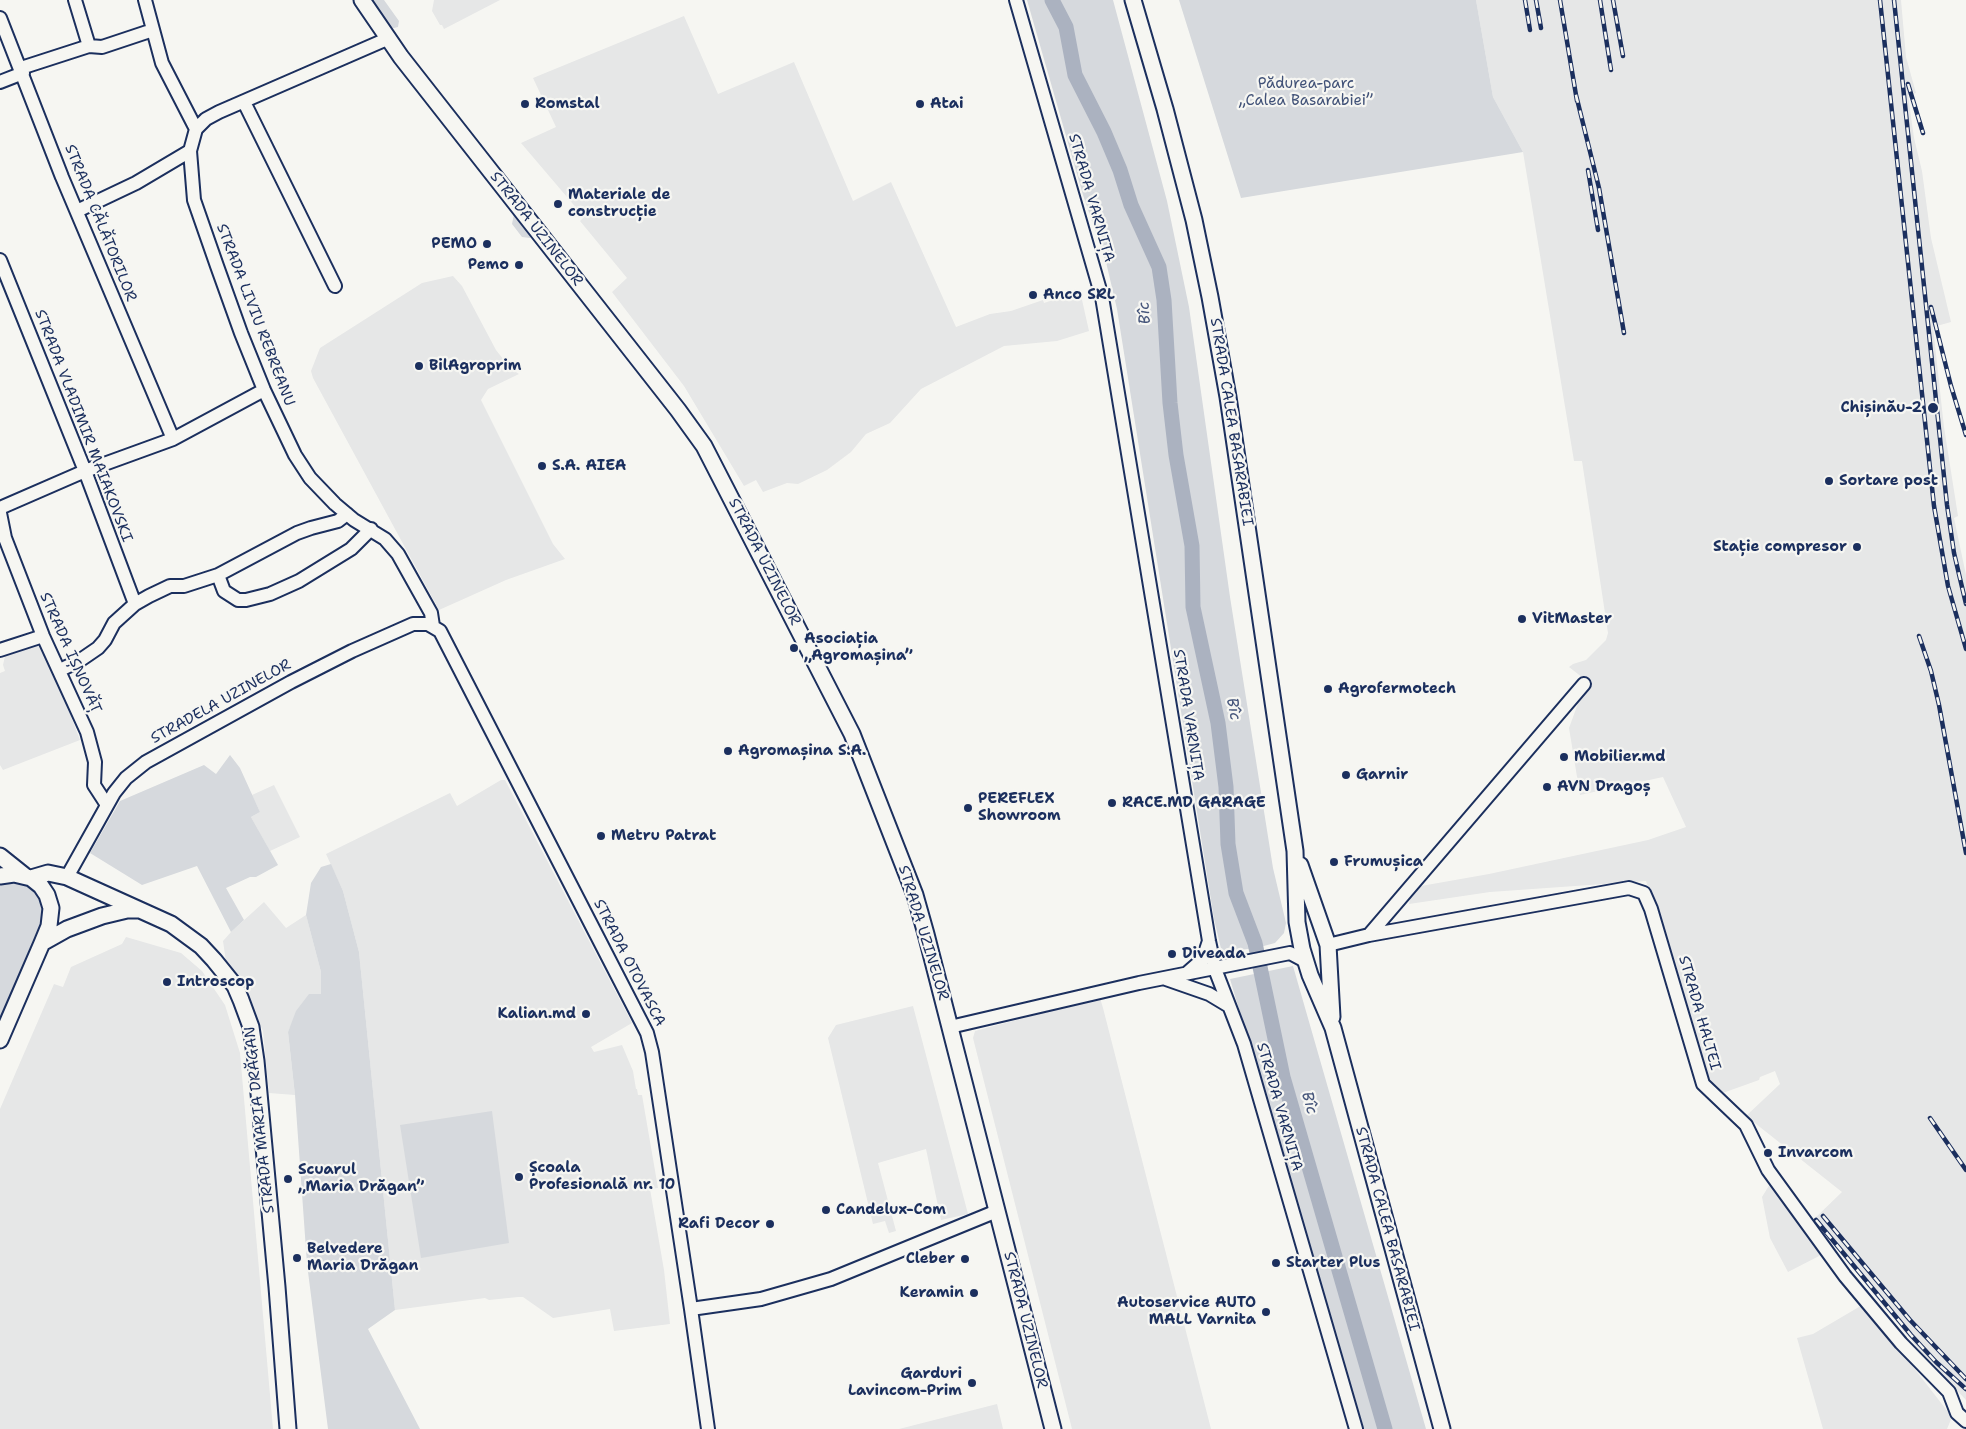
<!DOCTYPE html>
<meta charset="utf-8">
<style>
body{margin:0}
canvas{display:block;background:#f6f6f2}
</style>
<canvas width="1966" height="1429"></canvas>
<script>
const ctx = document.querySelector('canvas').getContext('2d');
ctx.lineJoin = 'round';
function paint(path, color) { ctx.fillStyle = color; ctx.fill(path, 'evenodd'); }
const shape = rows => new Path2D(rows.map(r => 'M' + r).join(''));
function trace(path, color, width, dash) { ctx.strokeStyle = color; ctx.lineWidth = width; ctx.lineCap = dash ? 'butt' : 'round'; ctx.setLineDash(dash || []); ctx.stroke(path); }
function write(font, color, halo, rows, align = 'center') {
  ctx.font = font + ' "Shantell Sans",sans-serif'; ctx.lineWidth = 4.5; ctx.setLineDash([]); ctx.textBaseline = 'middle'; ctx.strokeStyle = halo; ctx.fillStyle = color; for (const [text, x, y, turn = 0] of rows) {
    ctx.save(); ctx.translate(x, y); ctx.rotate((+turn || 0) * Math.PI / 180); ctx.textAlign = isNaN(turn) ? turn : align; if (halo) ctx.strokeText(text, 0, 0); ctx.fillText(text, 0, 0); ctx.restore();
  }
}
const built = shape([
 [434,0,500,0,444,29,442,25,440,25,432,11],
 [1476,0,1901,0,1906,57,1916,93,1908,95,1914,138,1922,171,1931,238,1951,322,1933,327,1944,427,1958,516,1954,518,1966,575,1966,1400,1926,1358,1813,1220,1842,1192,1746,1116,1780,1084,1775,1071,1760,1077,1759,1080,1720,1094,1707,1075,1646,881,1490,892,1409,904,1411,895,1421,886,1489,874,1648,840,1686,827,1663,777,1580,795,1569,728,1580,698,1592,685,1569,667,1573,664,1586,660,1606,640,1608,633,1582,461,1574,461,1523,152,1493,97],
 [684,16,718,94,794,62,853,201,891,182,956,327,990,314,1011,311,1043,300,1044,303,1080,291,1089,331,1057,341,1004,346,921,389,890,423,866,434,851,452,827,470,798,484,787,483,763,492,756,480,744,486,684,386,612,292,627,278,580,221,584,217,521,143,556,127,533,78],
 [453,276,462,286,496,350,511,369,519,374,488,389,481,400,553,544,565,559,506,580,439,610,313,378,311,371,320,348,422,283],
 [40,645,60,688,80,740,3,770,0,765,0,673,5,671,3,665,5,656,6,653],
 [501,780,505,780,632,1023,591,1047,594,1052,622,1045,633,1071,636,1089,637,1089,638,1095,642,1095,658,1188,650,1189,664,1270,670,1324,614,1331,610,1309,553,1318,523,1297,518,1297,489,1300,485,1298,395,1310,359,952,343,891,326,854,450,793,457,806],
 [274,785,300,837,270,851,251,817,260,812,252,795],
 [264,902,286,928,306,915,321,972,321,994,292,1023,288,1032,295,1095,269,1093,263,1031,242,985,226,962,223,941,231,932],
 [126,937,181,953,202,971,225,1005,240,1053,273,1429,0,1429,0,1109,54,984,63,987,71,967,122,944],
 [1100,998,1103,1008,1211,1429,1072,1429,973,1038,975,1031],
 [913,1006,968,1214,941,1220,926,1149,878,1163,896,1231,889,1233,885,1221,873,1224,828,1038,836,1025],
 [1770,1184,1821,1255,1788,1272,1770,1238,1762,1197],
 [1864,1304,1952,1417,1947,1429,1823,1429,1797,1338,1813,1334],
 [997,1404,1003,1429,899,1429]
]);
const green = shape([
 [371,0,384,0,399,21,398,27,390,29],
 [1027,0,1113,0,1167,201,1189,307,1230,597,1273,868,1286,923,1284,933,1275,943,1260,947,1222,953,1214,919,1117,309,1106,262,1083,195],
 [1179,0,1476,0,1493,97,1523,152,1241,198],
 [514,214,532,236,530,238,522,237,512,224],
 [230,755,240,768,260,812,251,817,278,865,256,877,250,877,226,888,244,920,231,932,197,866,142,885,90,853,120,801,204,765,216,774],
 [331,864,343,891,359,952,395,1310,368,1329,420,1429,328,1429,307,1264,295,1095,288,1032,296,1011,309,994,321,994,321,972,306,915,311,883,321,867],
 [15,881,29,885,34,888,40,896,44,910,40,929,0,1022,0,883],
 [1293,966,1426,1429,1364,1429,1230,979],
 [492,1111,509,1243,421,1258,400,1125]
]);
const river = shape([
 [1052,0,1066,27,1075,75,1104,132,1120,170,1131,205,1159,267,1164,300,1170,403,1176,455,1192,546,1193,607,1218,723,1226,787,1228,844,1236,893,1255,943,1283,1077,1385,1429]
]);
const minor = shape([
 [75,0,89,46],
 [145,0,162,63,196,129],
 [1016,0,1102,297,1209,941,1215,969,1244,1044,1356,1429],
 [0,18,62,177,173,439],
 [387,39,219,112,206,119,196,129,190,151,194,200,217,266,241,333,264,390,295,455,310,478,335,504,354,520,385,539,398,554,431,613,433,626],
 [21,68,89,46,102,47,153,30],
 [0,82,23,73],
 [244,102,335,286],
 [77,211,136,183,190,151],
 [0,260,85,471,135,604],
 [0,508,85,471,173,439,264,390],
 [0,513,5,538,43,636,87,732,95,762,94,785,107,805],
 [218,575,224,591,238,600,246,600,270,594,299,581,351,549,371,529],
 [0,650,43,636],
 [60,670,79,661,98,648,105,640,114,623,135,604,149,596,170,586,184,586,218,575,297,533,311,528,338,521,347,514],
 [67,877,114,793,126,778,146,762,291,682,352,651,413,624,428,624,440,631,647,1033,652,1052,691,1309,708,1429],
 [1369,935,1584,684],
 [1328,945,1369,935,1629,888,1644,893,1651,909,1703,1084,1746,1125,1768,1170,1845,1276,1901,1343,1949,1392,1957,1413,1966,1421],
 [1187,973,1203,959,1209,941],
 [1166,979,1209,994,1229,1006],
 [950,1027,1139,983,1290,953,1305,961],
 [691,1309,761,1299,831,1279,997,1211]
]);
const major = shape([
 [362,0,401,57,678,410,704,446,852,734,915,895,926,934,1053,1429],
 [1133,0,1165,109,1194,220,1210,297,1228,397,1295,851,1297,922,1302,949,1310,975,1333,1028,1442,1429],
 [0,856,25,876],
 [1300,865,1328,945,1332,1017],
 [0,876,14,874,31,878,41,886,47,895,51,908,49,926,42,943,0,1040],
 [31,878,48,873,67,877,171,924,201,946,214,960,235,986,241,1000,251,1027,256,1061,277,1287,288,1429],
 [42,943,67,929,102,916,127,910,138,910]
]);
const rail = shape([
 [1525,0,1530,30],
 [1536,0,1541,28],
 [1560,0,1577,101],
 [1600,0,1611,70],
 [1613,0,1623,56],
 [1880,0,1934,506,1948,586,1966,649],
 [1894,0,1947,505,1954,553,1966,604],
 [1908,84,1923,133],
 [1576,95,1599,188,1624,333],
 [1588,170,1598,230],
 [1931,307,1951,386,1966,435],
 [1919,636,1931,671,1939,705,1966,853],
 [1930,1118,1966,1170],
 [1823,1216,1910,1320,1966,1379],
 [1816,1220,1911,1335,1936,1362,1966,1389]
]);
const markers = [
 [525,104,5,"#1b2f5e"],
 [920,104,5,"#1b2f5e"],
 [558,204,5,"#1b2f5e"],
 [487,244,5,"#1b2f5e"],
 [519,265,5,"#1b2f5e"],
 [1033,295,5,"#1b2f5e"],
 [419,366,5,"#1b2f5e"],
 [1933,408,6,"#1b2f5e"],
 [542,466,5,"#1b2f5e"],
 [1829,481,5,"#1b2f5e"],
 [1857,547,5,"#1b2f5e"],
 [1522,619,5,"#1b2f5e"],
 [794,648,5,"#1b2f5e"],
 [1328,689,5,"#1b2f5e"],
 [728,751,5,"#1b2f5e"],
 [1564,757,5,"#1b2f5e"],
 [1346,775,5,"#1b2f5e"],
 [1547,787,5,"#1b2f5e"],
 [1112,803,5,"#1b2f5e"],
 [968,808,5,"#1b2f5e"],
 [601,836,5,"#1b2f5e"],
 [1334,862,5,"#1b2f5e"],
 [1172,954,5,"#1b2f5e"],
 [167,982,5,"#1b2f5e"],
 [586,1014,5,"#1b2f5e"],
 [1768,1153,5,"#1b2f5e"],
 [519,1177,5,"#1b2f5e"],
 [288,1179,5,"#1b2f5e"],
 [826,1210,5,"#1b2f5e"],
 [770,1224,5,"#1b2f5e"],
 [297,1258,5,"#1b2f5e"],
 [965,1259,5,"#1b2f5e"],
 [1276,1263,5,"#1b2f5e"],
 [974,1293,5,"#1b2f5e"],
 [1266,1312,5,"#1b2f5e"],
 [972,1383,5,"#1b2f5e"]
];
const parkNames = [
 ["Pădurea-parc",1306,84],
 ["„Calea Basarabiei”",1306,101]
];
const poiNames = [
 ["Romstal",535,104],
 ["Atai",930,104],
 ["Materiale de",568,195],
 ["construcție",568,212],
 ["PEMO",477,244,"right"],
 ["Pemo",509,265,"right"],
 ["Anco SRL",1043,295],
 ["BilAgroprim",429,366],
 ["Chișinău-2",1922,408,"right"],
 ["S.A. AIEA",552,466],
 ["Sortare post",1839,481],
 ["Stație compresor",1847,547,"right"],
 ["VitMaster",1532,619],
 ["Asociația",804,639],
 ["„Agromașina”",804,656],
 ["Agrofermotech",1338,689],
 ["Agromașina S.A.",738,751],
 ["Mobilier.md",1574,757],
 ["Garnir",1356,775],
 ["AVN Dragoș",1557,787],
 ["PEREFLEX",978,799],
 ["Showroom",978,816],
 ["RACE.MD GARAGE",1122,803],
 ["Metru Patrat",611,836],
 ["Frumușica",1344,862],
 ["Diveada",1182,954],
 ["Introscop",177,982],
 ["Kalian.md",576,1014,"right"],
 ["Invarcom",1778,1153],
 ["Școala",529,1168],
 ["Profesională nr. 10",529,1185],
 ["Scuarul",298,1170],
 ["„Maria Drăgan”",298,1187],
 ["Candelux-Com",836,1210],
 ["Rafi Decor",760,1224,"right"],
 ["Belvedere",307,1249],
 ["Maria Drăgan",307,1266],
 ["Cleber",955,1259,"right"],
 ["Starter Plus",1286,1263],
 ["Keramin",964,1293,"right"],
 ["Autoservice AUTO",1256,1303,"right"],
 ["MALL Varnita",1256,1320,"right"],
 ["Garduri",962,1374,"right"],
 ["Lavincom-Prim",962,1391,"right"]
];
const streetNames = [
 ["STRADA VARNIȚA",1091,198,74],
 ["STRADA CĂLĂTORILOR",100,223,68],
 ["STRADA UZINELOR",536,229,52],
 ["STRADA LIVIU REBREANU",255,315,69],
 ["STRADA CALEA BASARABIEI",1231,422,81],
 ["STRADA VLADIMIR MAIAKOVSKI",83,426,69],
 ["STRADA UZINELOR",764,562,63],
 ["STRADA IȘNOVĂȚ",70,653,66],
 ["STRADELA UZINELOR",221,702,-29],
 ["STRADA VARNIȚA",1188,715,81],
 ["STRADA UZINELOR",923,933,73],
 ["STRADA OTOVASCA",629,963,63],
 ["STRADA HALTEI",1699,1013,74],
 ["STRADA VARNIȚA",1279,1107,74],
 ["STRADA MARIA DRĂGAN",260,1120,-96],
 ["STRADA CALEA BASARABIEI",1387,1229,75],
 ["STRADA UZINELOR",1025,1320,76]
];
const waterNames = [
 ["Bîc",1145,313,-94],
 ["Bîc",1233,709,79],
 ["Bîc",1309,1103,74]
];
paint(built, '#e6e7e7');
paint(green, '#d6d9dd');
trace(river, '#abb2c0', 15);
trace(minor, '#1b2f5e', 16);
trace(major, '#1b2f5e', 19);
trace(minor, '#f6f6f2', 12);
trace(major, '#f6f6f2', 15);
trace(rail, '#1b2f5e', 4.5);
trace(rail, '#f6f6f2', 2.5, [8]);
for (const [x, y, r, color] of markers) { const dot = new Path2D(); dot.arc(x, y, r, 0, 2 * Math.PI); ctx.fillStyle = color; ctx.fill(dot); trace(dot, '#f6f6f2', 2); }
write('15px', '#405177', '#f6f6f2', parkNames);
write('bold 15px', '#1b2f5e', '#f6f6f2', poiNames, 'left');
write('15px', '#1b2f5e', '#f6f6f2', streetNames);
write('italic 16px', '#46567b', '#f6f6f2', waterNames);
</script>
